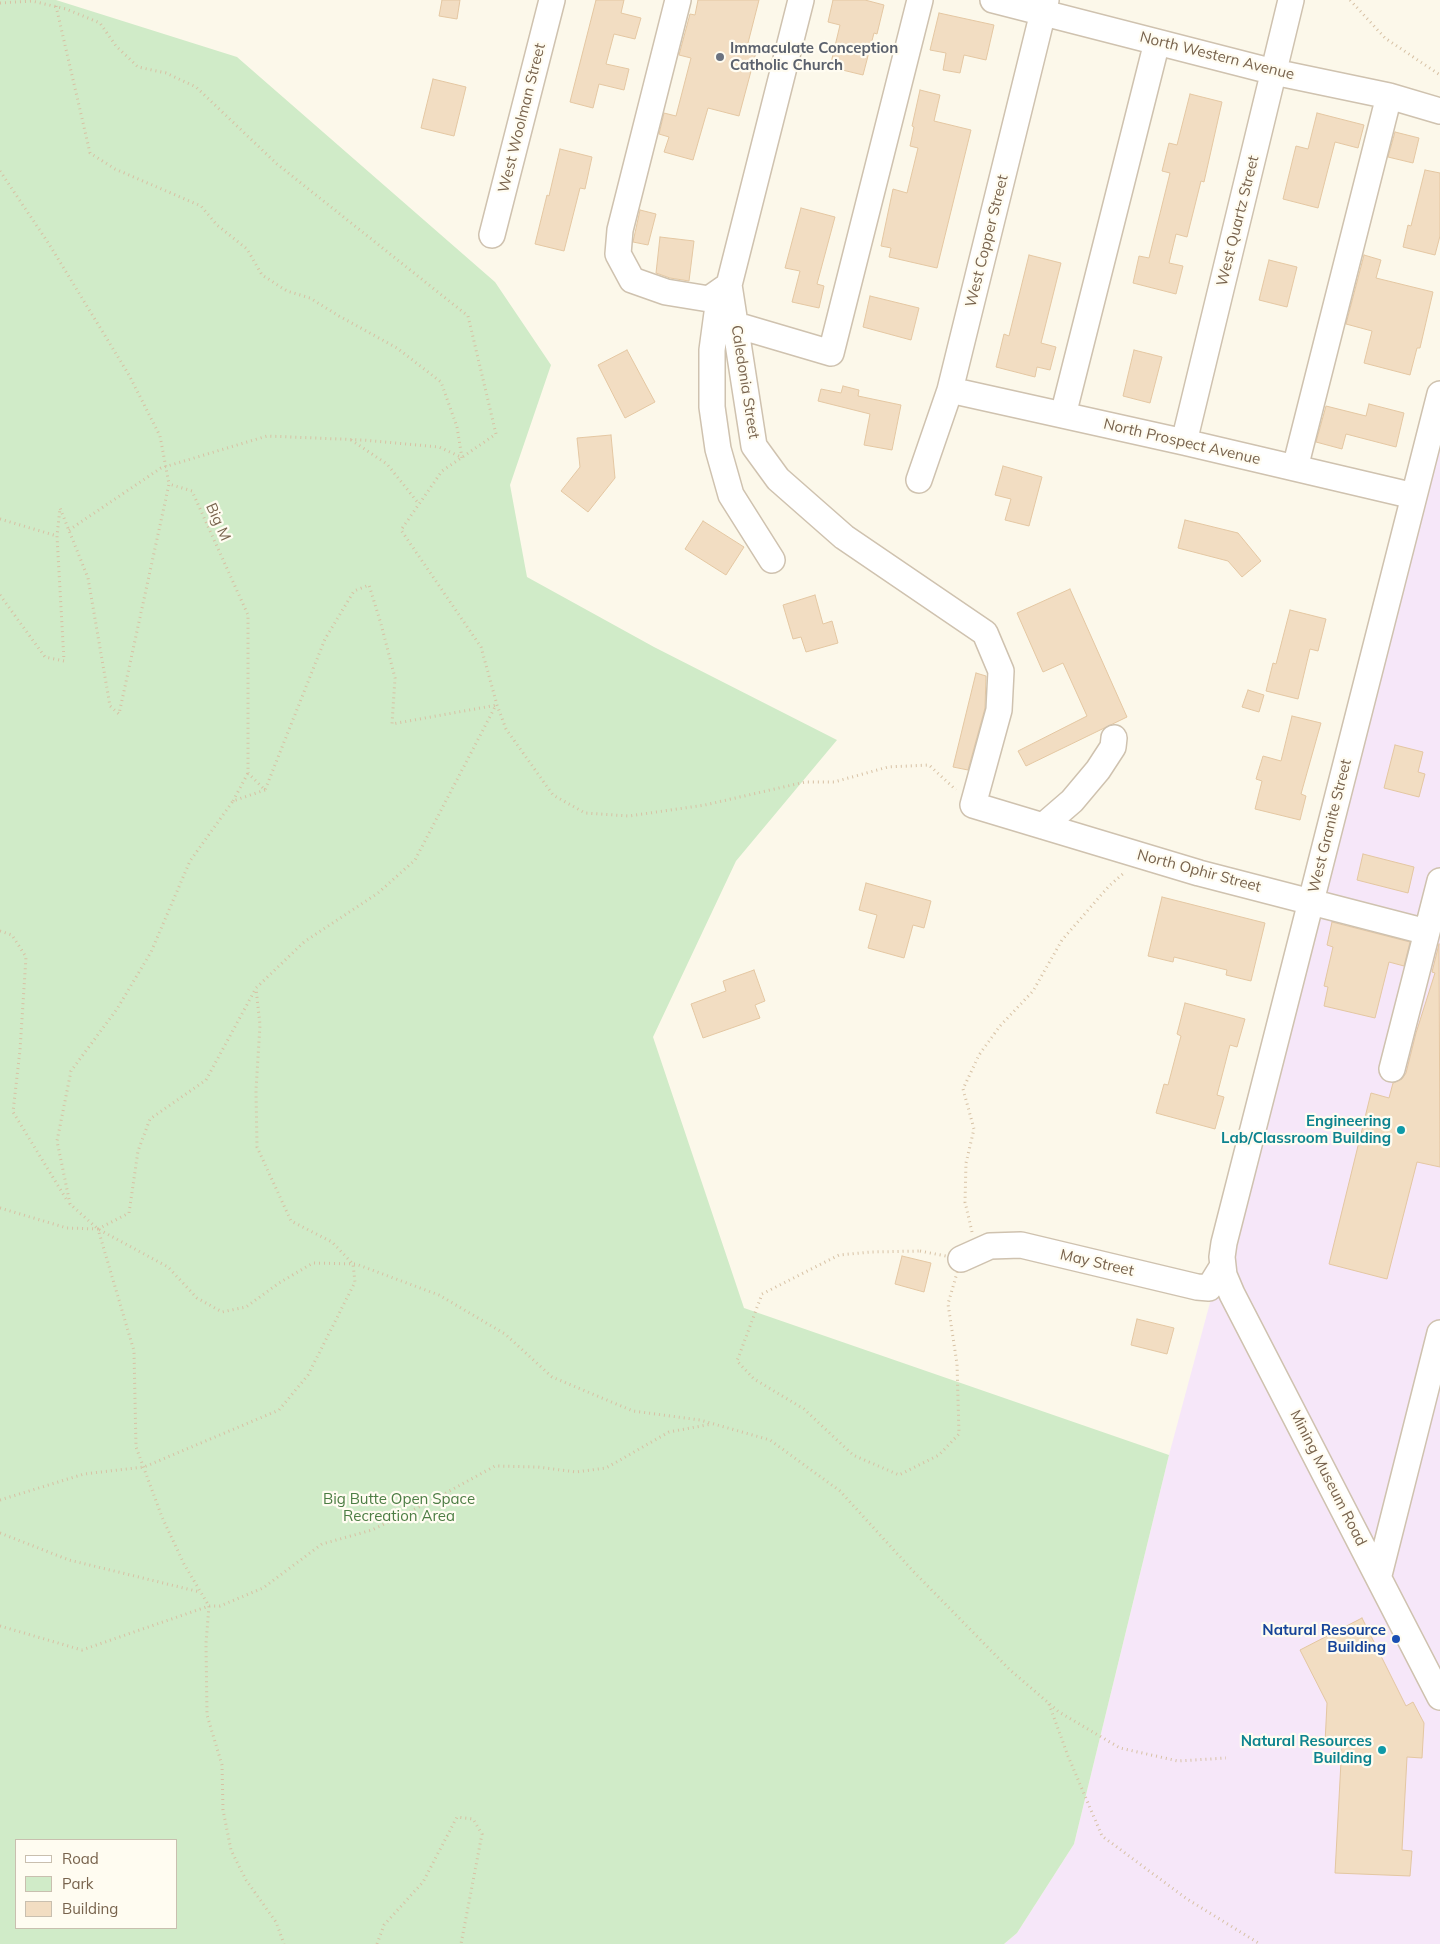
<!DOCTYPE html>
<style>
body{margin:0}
#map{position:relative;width:1440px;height:1944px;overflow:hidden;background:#fcf8ea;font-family:Mulish,sans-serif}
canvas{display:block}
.legend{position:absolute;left:15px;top:1839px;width:162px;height:90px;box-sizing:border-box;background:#fffcf1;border:1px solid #c9bfaf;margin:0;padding:6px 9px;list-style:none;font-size:15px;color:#78634d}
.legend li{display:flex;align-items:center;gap:10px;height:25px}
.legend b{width:25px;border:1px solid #c9bfaf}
</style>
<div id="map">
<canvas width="1440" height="1944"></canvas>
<ul class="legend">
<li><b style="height:6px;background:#fff"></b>Road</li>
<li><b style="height:14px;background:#d0ebc8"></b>Park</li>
<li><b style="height:14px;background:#f2ddc2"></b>Building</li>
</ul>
</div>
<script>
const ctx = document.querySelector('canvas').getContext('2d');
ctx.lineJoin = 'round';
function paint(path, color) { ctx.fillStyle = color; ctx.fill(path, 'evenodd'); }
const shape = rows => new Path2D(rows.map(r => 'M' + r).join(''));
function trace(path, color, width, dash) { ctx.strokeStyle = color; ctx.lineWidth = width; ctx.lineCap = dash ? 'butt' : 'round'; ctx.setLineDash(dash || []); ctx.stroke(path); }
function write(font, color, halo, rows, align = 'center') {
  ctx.font = font + ' Mulish,sans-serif'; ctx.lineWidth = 4.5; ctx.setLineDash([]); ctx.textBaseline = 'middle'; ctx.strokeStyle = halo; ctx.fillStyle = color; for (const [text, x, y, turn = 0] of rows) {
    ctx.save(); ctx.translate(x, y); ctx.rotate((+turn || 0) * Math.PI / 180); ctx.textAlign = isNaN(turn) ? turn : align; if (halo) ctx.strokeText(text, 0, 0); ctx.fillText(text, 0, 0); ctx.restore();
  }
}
const education = shape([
 [1440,394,1440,1944,1004,1944,1017,1933,1074,1844,1169,1455,1222,1258]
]);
const green = shape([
 [0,0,56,0,237,57,495,282,551,365,510,485,527,577,654,647,837,740,736,861,653,1037,744,1308,1169,1455,1074,1844,1017,1933,1004,1944,0,1944],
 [16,1840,176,1840,176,1928,16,1928]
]);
const building = shape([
 [442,0,460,0,457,19,439,16,442,0],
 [596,0,624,0,621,13,641,18,635,39,614,34,606,64,629,69,624,90,599,84,593,108,570,102,596,0],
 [698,0,759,0,748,43,758,45,739,116,708,108,693,160,664,152,669,137,659,134,664,113,676,116,691,58,679,55,690,14,695,15,698,0],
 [833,0,865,0,884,5,877,34,874,33,863,75,830,67,840,25,828,22,833,0],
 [939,13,994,25,986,60,964,55,960,73,943,70,946,53,930,50,939,13],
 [433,79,466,87,454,136,421,128,433,79],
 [920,90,940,95,934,121,971,130,937,268,889,257,891,248,881,246,893,189,907,193,918,148,910,146,914,127,912,126,920,90],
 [1190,94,1222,102,1204,182,1201,181,1187,237,1176,234,1169,263,1183,266,1176,294,1133,283,1139,256,1149,258,1170,173,1162,171,1169,143,1177,145,1190,94],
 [1317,113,1364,125,1358,148,1335,142,1318,208,1283,199,1296,146,1308,149,1317,113],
 [1395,132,1419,138,1413,163,1388,157,1395,132],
 [560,149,592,157,585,189,580,188,564,251,535,244,547,195,549,196,560,149],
 [1425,170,1440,173,1440,236,1435,255,1403,247,1408,225,1411,226,1425,170],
 [801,208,835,217,817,284,824,286,819,308,792,302,800,271,785,268,801,208],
 [640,210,656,214,648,245,633,242,640,210],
 [660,237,694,241,689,281,670,278,656,273,660,237],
 [1029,255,1061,263,1041,343,1056,347,1050,370,1037,367,1035,377,996,367,1004,334,1009,336,1029,255],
 [1364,255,1381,260,1376,278,1433,292,1420,348,1417,348,1410,375,1364,363,1372,331,1346,324,1364,255],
 [1269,260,1297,267,1287,307,1259,300,1269,260],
 [870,296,919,308,911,340,863,327,870,296],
 [627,350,655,402,625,418,598,365,627,350],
 [1134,350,1162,357,1150,403,1123,396,1134,350],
 [843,386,859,390,858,396,901,405,892,450,864,445,870,414,818,401,821,389,841,393,843,386],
 [1369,404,1404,413,1396,447,1346,434,1342,449,1316,442,1326,406,1366,416,1369,404],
 [611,435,615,478,588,512,561,491,580,467,577,438,611,435],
 [1003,466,1042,477,1029,526,1005,520,1011,499,995,495,1003,466],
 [1185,520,1238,533,1261,561,1242,577,1228,561,1178,548,1185,520],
 [703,521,744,547,726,575,685,549,703,521],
 [1070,589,1127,717,1026,766,1018,751,1087,716,1063,663,1043,672,1017,613,1070,589],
 [815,595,823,624,832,621,838,643,806,652,801,637,793,639,783,605,815,595],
 [1290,610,1326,619,1318,651,1310,649,1298,699,1266,691,1273,663,1276,664,1290,610],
 [976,673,986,676,985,708,968,770,953,767,976,673],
 [1248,690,1264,695,1259,712,1242,707,1248,690],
 [1292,716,1321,723,1301,794,1306,796,1300,820,1255,809,1262,781,1256,779,1263,756,1281,761,1292,716],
 [1395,745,1423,752,1418,772,1425,774,1419,797,1384,788,1395,745],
 [1363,854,1414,867,1408,893,1357,880,1363,854],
 [866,883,931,901,924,928,913,925,904,958,868,948,877,915,859,910,866,883],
 [1162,897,1265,923,1251,981,1226,975,1227,970,1174,957,1173,962,1148,956,1162,897],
 [1332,922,1410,942,1404,966,1389,962,1375,1018,1324,1006,1328,987,1324,986,1333,947,1327,945,1332,922],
 [1439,944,1440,1167,1417,1162,1387,1279,1329,1264,1371,1093,1389,1098,1393,1083,1402,1079,1406,1073,1416,1033,1435,973,1432,972,1439,944],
 [754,970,765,1001,755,1005,760,1018,703,1038,691,1004,726,991,723,981,754,970],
 [1185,1003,1245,1019,1237,1047,1230,1045,1217,1095,1224,1097,1215,1129,1156,1113,1164,1084,1168,1085,1181,1036,1177,1034,1185,1003],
 [902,1256,931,1263,924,1292,895,1284,902,1256],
 [1137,1319,1174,1328,1167,1354,1131,1345,1137,1319],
 [1362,1618,1406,1706,1413,1702,1424,1723,1422,1758,1407,1757,1402,1850,1412,1851,1410,1876,1335,1873,1342,1743,1325,1743,1327,1703,1300,1650,1362,1618]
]);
const path = shape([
 [1350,0,1385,38,1440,75],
 [0,3,32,1,66,9,100,23,116,46,138,67,166,73,196,87,277,164,468,316,496,434,442,471,401,530,481,647,497,705,506,729,553,795,585,813,629,816,705,805,805,782,834,782,888,767,929,765,956,790],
 [56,6,90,153,115,169,201,206,217,225,247,249,262,275,287,291,310,298,339,316,397,348,441,382,457,427,462,458],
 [0,171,49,244,129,375,160,436,169,484],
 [351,440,387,464,419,504],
 [0,519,57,536],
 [69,530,161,468,267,436,363,440,439,447,461,457],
 [0,595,45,657,64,661,57,536,60,508,88,578,110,706,119,714,169,484,192,491,248,615,248,773,265,790,325,639,354,591,369,585,381,624,395,678,392,724,497,705],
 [265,790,233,801,190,861,151,952,117,1009,71,1071,57,1141,70,1204,98,1229,168,1267,197,1298,222,1312,246,1307,279,1283,313,1263,356,1264,439,1295,505,1334,552,1377,633,1411,700,1420,770,1440,840,1491,913,1571,1009,1669,1059,1712,1120,1748,1178,1761,1226,1758],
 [233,801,248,773],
 [0,931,12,935,26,957,20,1050,13,1112,68,1202],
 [0,1208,67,1228,98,1229,134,1351,136,1447,162,1517,184,1564,209,1606,206,1643,207,1715,222,1765,223,1810,231,1850,246,1880,276,1922,284,1944],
 [98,1229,129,1213,138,1151,150,1119,206,1080,256,988,304,942,378,893,415,860,496,705],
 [972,1232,965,1202,966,1163,974,1129,963,1089,979,1055,1000,1026,1033,991,1062,940,1109,886,1125,872],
 [920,1251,961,1259,948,1304,957,1364,959,1434,939,1455,899,1475,853,1455,804,1409,754,1379,737,1361,762,1294,839,1255,871,1252,920,1251],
 [0,1500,84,1474,144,1467,279,1410,308,1375,355,1282,353,1264,332,1242,291,1221,257,1147,256,1090,260,1025,256,988],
 [0,1533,69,1560,200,1592],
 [0,1626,82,1650,209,1606,220,1606,263,1588,322,1544,372,1530,433,1500,495,1466,538,1467,576,1472,606,1468,669,1432,712,1424],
 [1049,1704,1068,1756,1102,1836,1187,1899,1260,1944],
 [377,1944,384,1925,423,1882,457,1817,473,1819,482,1834,461,1944]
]);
const minor = shape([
 [678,0,620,230,618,254,632,280,666,292,709,299,729,285],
 [801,0,729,285,754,446,778,479,844,537,985,633,1001,671,999,710,973,805,1199,873,1427,932],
 [993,0,1274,72,1389,96,1440,111],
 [492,235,552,0],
 [729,285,717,313,712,350,712,407,718,449,731,495,772,560],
 [736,325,831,353,920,0],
 [950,390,1184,442,1414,496],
 [1440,394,1276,1039,1224,1243,1222,1257,1224,1275,1232,1294,1440,1697],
 [1063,415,1157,42],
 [1184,442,1291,0],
 [1295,468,1389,96],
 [919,480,950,390,1046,0],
 [1043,826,1072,801,1098,770,1113,747,1114,738],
 [1392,1069,1440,881],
 [961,1259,990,1246,1021,1245,1197,1287,1209,1288,1222,1267],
 [1379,1575,1440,1333]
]);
const markers = [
 [720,57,5,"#6b7280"],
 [1401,1130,5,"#0f9aa8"],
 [1396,1639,5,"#1a4fb4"],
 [1382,1750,5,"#0f9aa8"]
];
const worshipNames = [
 ["Immaculate Conception",730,48],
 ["Catholic Church",730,65]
];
const streetNames = [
 ["North Western Avenue",1217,56,14],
 ["West Woolman Street",522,118,-76],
 ["West Quartz Street",1238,221,-76],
 ["West Copper Street",987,241,-76],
 ["Caledonia Street",745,382,81],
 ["North Prospect Avenue",1182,442,13],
 ["Big M",218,522,66],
 ["West Granite Street",1330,826,-76],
 ["North Ophir Street",1199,871,15],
 ["May Street",1097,1263,13],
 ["Mining Museum Road",1328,1478,63]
];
const cultureNames = [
 ["Engineering",1391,1121],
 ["Lab/Classroom Building",1391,1138],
 ["Natural Resources",1372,1741],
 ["Building",1372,1758]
];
const parkNames = [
 ["Big Butte Open Space",399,1499],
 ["Recreation Area",399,1516]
];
const transitNames = [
 ["Natural Resource",1386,1630],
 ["Building",1386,1647]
];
paint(education, '#f6e7f9');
paint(green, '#d0ebc8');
paint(building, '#f2ddc2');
trace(building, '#e4c7a2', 1);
trace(minor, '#cfc2af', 28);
trace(path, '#d7c1a4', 3, [1, 4]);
trace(minor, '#fff', 25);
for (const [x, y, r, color] of markers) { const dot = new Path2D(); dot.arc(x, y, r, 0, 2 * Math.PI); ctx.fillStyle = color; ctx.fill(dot); trace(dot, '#fffcf1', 2); }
write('bold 15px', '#5b616d', '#fffcf1', worshipNames, 'left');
write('15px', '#78634d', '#fffcf1', streetNames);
write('bold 15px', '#0d838f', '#fffcf1', cultureNames, 'right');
write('15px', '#4c7d44', '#fffcf1', parkNames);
write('bold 15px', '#164399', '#fffcf1', transitNames, 'right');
</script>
